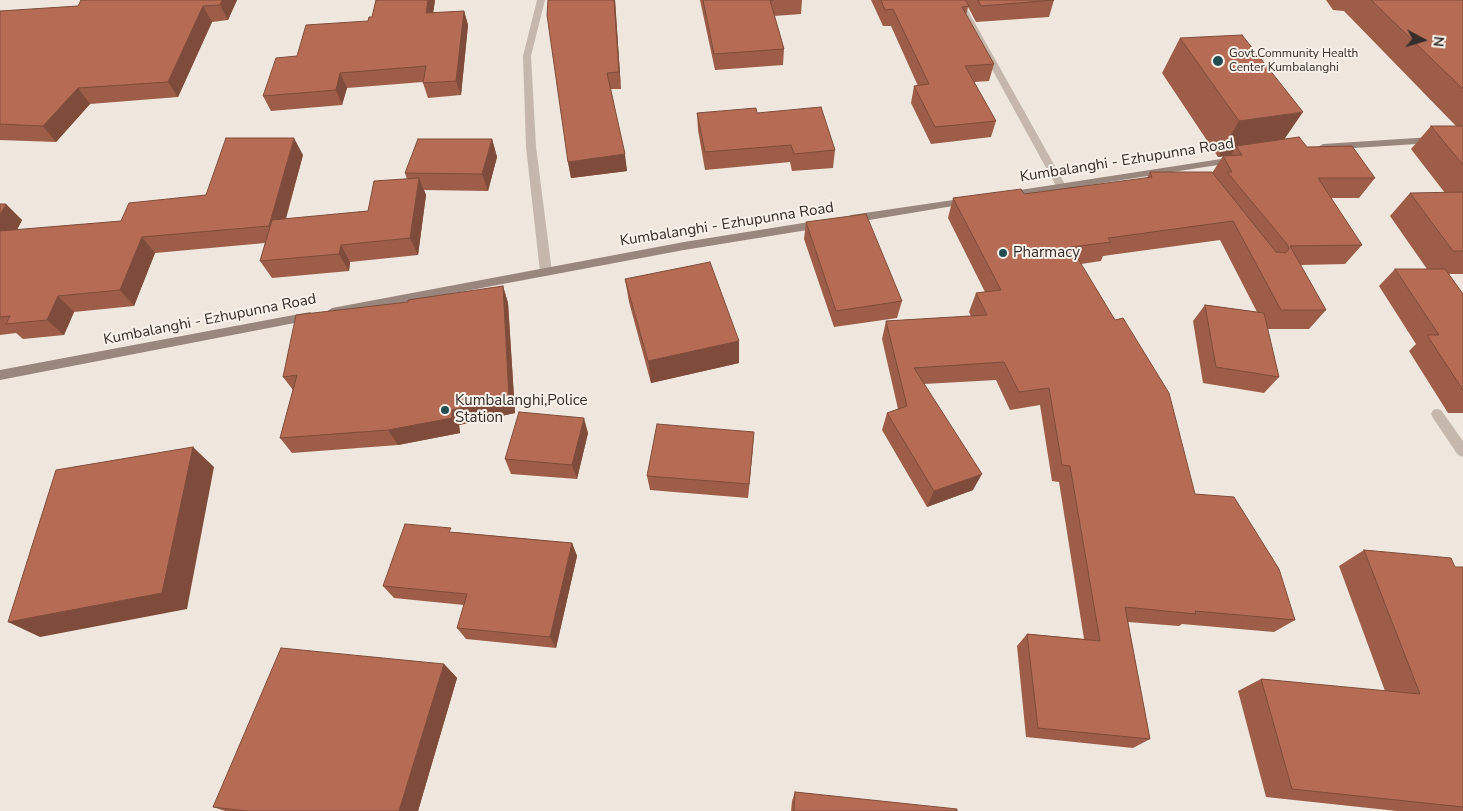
<!DOCTYPE html>
<style>
body{margin:0}
#map{position:relative;width:1463px;height:811px;overflow:hidden;background:#efe7dd;font-family:"Nunito Sans",sans-serif}
canvas{display:block}
.north{position:absolute;left:1398px;top:15px;width:50px;height:50px;-webkit-text-stroke:4px #f7f1e9;paint-order:stroke;rotate:96deg;font-size:14px;font-weight:700;line-height:20px;text-align:center;color:#342d29}
.north::after{content:'';display:block;margin:auto;width:18px;height:22px;background:#342d29;clip-path:polygon(50% 0,100% 100%,50% 72%,0 100%)}
</style>
<div id="map">
<canvas width="1463" height="811"></canvas>
<div class="north">N</div>
</div>
<script>
const ctx = document.querySelector('canvas').getContext('2d');
ctx.lineJoin = 'round';
const shape = rows => new Path2D(rows.map(r => 'M' + r).join(''));
function paint(path, color) { ctx.fillStyle = color; ctx.fill(path, 'evenodd'); }
function trace(path, color, width, dash) { ctx.strokeStyle = color; ctx.lineWidth = width; ctx.lineCap = dash ? 'butt' : 'round'; ctx.setLineDash(dash || []); ctx.stroke(path); }
function write(font, color, halo, rows, align = 'center') {
  ctx.font = font + ' "Nunito Sans",sans-serif'; ctx.lineWidth = 4; ctx.setLineDash([]); ctx.textBaseline = 'middle'; ctx.strokeStyle = halo; ctx.fillStyle = color; for (const [text, x, y, turn = 0] of rows) {
    ctx.save(); ctx.translate(x, y); ctx.rotate((+turn || 0) * Math.PI / 180); ctx.textAlign = isNaN(turn) ? turn : align; if (halo) ctx.strokeText(text, 0, 0); ctx.fillText(text, 0, 0); ctx.restore();
  }
}
const minor = shape([
 [537,0,545,0,531,56,536,147,552,272,546,276,540,272,526,147,523,56,537,0],
 [954,0,962,0,1066,186,1065,188,1057,188,1056,186,954,0],
 [1437,409,1441,410,1463,441,1463,457,1458,455,1433,418,1431,414,1433,410,1437,409]
]);
const secondary = shape([
 [1463,135,1463,141,1323,150,1318,147,1323,144,1463,135],
 [1234,157,1237,158,1237,162,1007,198,1002,195,1007,192,1234,157],
 [967,198,971,199,972,201,971,203,851,223,846,219,851,215,967,198],
 [822,220,826,221,827,224,826,227,684,250,332,316,326,312,332,308,684,242,822,220],
 [310,312,316,316,310,320,0,380,0,370,310,312]
]);
const wall = shape([
 [237,0,228,20,212,22,178,97,90,104,56,142,0,140,0,11],
 [376,0,435,0,433,13,464,11,468,25,461,95,428,98,423,83,423,82,347,88,342,105,271,111,263,96,297,56,368,21,372,17],
 [615,0,621,89,611,89,627,171,571,178,568,162],
 [700,0,802,0,801,14,774,16,784,49,783,65,715,70],
 [871,0,1054,0,1049,17,976,22,968,7,966,15,994,64,989,81,974,82,996,121,991,137,931,144,911,103,914,86,918,86,891,26,883,26],
 [1326,0,1463,0,1463,274,1449,274,1463,294,1463,413,1448,413,1409,351,1416,344,1379,286,1395,269,1427,269,1390,216,1410,193,1445,193,1411,149,1431,126,1456,126,1344,11,1333,10],
 [1180,38,1285,139,1307,147,1375,178,1359,198,1331,198,1362,245,1345,264,1300,265,1326,310,1309,329,1267,329,1279,377,1264,393,1203,383,1193,321,1205,305,1257,312,1220,240,1103,256,1101,261,1081,264,1195,494,1295,620,1274,632,1182,624,1179,626,1128,622,1150,739,1133,748,1026,737,1017,646,1027,634,1084,639,1059,482,1052,481,1040,405,1010,410,996,380,924,384,973,490,927,507,882,430,887,413,898,409,882,339,886,321,971,316,969,312,976,293,985,292,948,218,953,198,1024,194,1147,178,1150,172,1212,173,1223,156,1218,157,1162,73],
 [697,113,757,113,835,150,833,168,792,171,790,162,705,170,698,130],
 [492,139,497,157,488,191,424,190,426,195,418,255,350,262,349,271,272,278,260,261,265,243,155,253,134,306,74,312,64,335,23,339,16,333,0,335,0,204,22,220,17,230,121,221,206,195,303,155,286,219,368,211,407,179,405,173],
 [806,222,902,301,897,318,834,327,804,239],
 [625,279,739,341,739,363,651,383,629,302],
 [503,286,508,303,515,413,459,425,460,433,398,445,292,453,280,438,293,390,283,377,408,302],
 [588,433,577,479,511,474,505,459],
 [753,446,748,498,650,490,647,476],
 [454,532,572,543,577,556,556,648,466,639,457,628,464,605,394,598,383,586],
 [1364,550,1455,567,1463,567,1463,811,1397,811,1266,797,1238,691,1261,679,1385,691,1339,566],
 [444,664,457,678,418,811,225,811,213,807],
 [795,792,957,811,791,811,792,801]
]);
const shadedWall = shape([
 [222,0,237,0,228,20,220,5],
 [428,0,435,0,431,28,426,13],
 [614,0,615,0,621,89,619,72],
 [203,6,212,22,178,97,168,82],
 [464,11,468,25,461,95,456,81],
 [340,73,347,88,342,105,336,90],
 [78,88,90,104,56,142,43,126],
 [1303,112,1279,147,1236,146,1231,155,1218,157,1239,121],
 [294,138,303,155,279,242,269,226],
 [492,139,497,157,488,191,482,174],
 [625,154,627,171,571,178,568,162],
 [419,178,426,195,418,255,410,238],
 [6,204,22,220,7,249,0,242,0,215],
 [142,237,155,253,134,306,120,290],
 [341,245,350,262,349,271,339,254],
 [503,286,508,303,515,413,459,425,460,433,398,445,388,430,452,410],
 [58,296,74,312,64,335,47,320],
 [739,341,739,363,651,383,648,361],
 [584,418,588,433,577,479,572,465],
 [754,432,753,446,748,498,749,484],
 [193,447,214,467,187,609,40,637,8,622],
 [982,474,973,490,927,507,934,491],
 [572,543,577,556,556,648,550,637],
 [444,664,457,678,418,811,399,811]
]);
const building = shape([
 [81,0,222,0,220,5,203,6,168,82,78,88,43,126,0,124,0,11,78,6,81,0],
 [376,0,428,0,426,13,464,11,456,81,423,83,426,66,340,73,336,90,263,96,276,58,297,56,306,25,368,21,369,17,372,17,376,0],
 [548,0,614,0,619,72,607,73,625,154,568,162,547,15,548,0],
 [703,0,774,0,770,0,784,49,714,54,703,0],
 [881,0,965,0,969,6,962,7,994,64,965,66,996,121,935,127,914,86,929,84,893,9,885,10,881,0],
 [978,0,1054,0,981,6,978,0],
 [1371,0,1463,0,1463,89,1371,0],
 [1242,35,1303,112,1239,121,1180,38,1242,35],
 [821,107,835,150,794,154,791,145,705,152,697,113,756,108,757,113,821,107],
 [1431,126,1463,126,1463,165,1431,126],
 [1299,137,1307,147,1352,146,1375,178,1318,178,1362,245,1290,246,1326,310,1281,310,1233,221,1108,238,1111,242,1071,247,1115,320,1123,318,1169,393,1195,494,1234,497,1279,569,1295,620,1195,611,1196,614,1125,607,1150,739,1038,728,1027,634,1100,641,1070,466,1062,465,1049,388,1019,392,1004,362,914,368,982,474,934,491,887,413,907,406,886,321,987,315,976,293,1001,290,953,198,1021,189,1024,194,1152,177,1150,172,1212,172,1276,252,1286,253,1289,249,1287,244,1227,172,1232,172,1223,156,1242,155,1236,146,1299,137],
 [226,138,294,138,269,226,142,237,120,290,58,296,47,320,6,324,10,316,0,317,0,231,121,221,129,203,206,195,226,138],
 [418,139,492,139,482,174,405,173,418,139],
 [419,178,410,238,341,245,339,254,260,261,272,220,368,211,374,181,419,178],
 [1463,192,1463,251,1453,251,1410,193,1463,192],
 [0,204,6,204,0,215,0,204],
 [866,214,902,301,836,311,806,222,866,214],
 [710,262,739,341,648,361,625,279,710,262],
 [1395,269,1445,269,1463,294,1463,390,1427,335,1439,335,1395,269],
 [503,286,509,397,452,410,452,418,388,430,280,438,297,375,283,377,296,315,408,302,408,300,503,286],
 [1205,305,1264,313,1279,377,1216,367,1205,305],
 [519,412,584,418,572,465,505,459,519,412],
 [657,424,754,432,749,484,647,476,657,424],
 [193,447,162,593,8,622,56,470,193,447],
 [405,524,451,528,449,532,572,543,550,637,457,628,467,594,383,586,405,524],
 [1364,550,1451,558,1455,567,1463,567,1463,807,1292,789,1261,679,1420,694,1364,550],
 [281,648,444,664,399,811,246,811,213,807,281,648],
 [795,792,957,809,957,811,794,811,795,792]
]);
const markers = [
 [1218,61,6,"#244d50"],
 [1003,253,5,"#244d50"],
 [445,410,5,"#244d50"]
];
const farPoinames = [
 ["Govt.Community Health",1229,54],
 ["Center Kumbalanghi",1229,68]
];
const streetNames = [
 ["Kumbalanghi - Ezhupunna Road",1127,161,-9],
 ["Kumbalanghi - Ezhupunna Road",727,225,-9],
 ["Kumbalanghi - Ezhupunna Road",210,320,-11]
];
const poiNames = [
 ["Pharmacy",1013,253],
 ["Kumbalanghi,Police",455,401],
 ["Station",455,418]
];
paint(minor, '#c5b7ab');
paint(secondary, '#99877d');
paint(wall, '#9d5d48');
paint(shadedWall, '#7f4c3b');
paint(building, '#b66c54');
trace(building, '#7f4c3b', 1);
for (const [x, y, r, color] of markers) { const dot = new Path2D(); dot.arc(x, y, r, 0, 2 * Math.PI); ctx.fillStyle = color; ctx.fill(dot); trace(dot, '#f7f1e9', 2); }
write('12px', '#342d29', '#f7f1e9', farPoinames, 'left');
write('15px', '#342d29', '#f7f1e9', streetNames);
write('15px', '#342d29', '#f7f1e9', poiNames, 'left');
</script>
